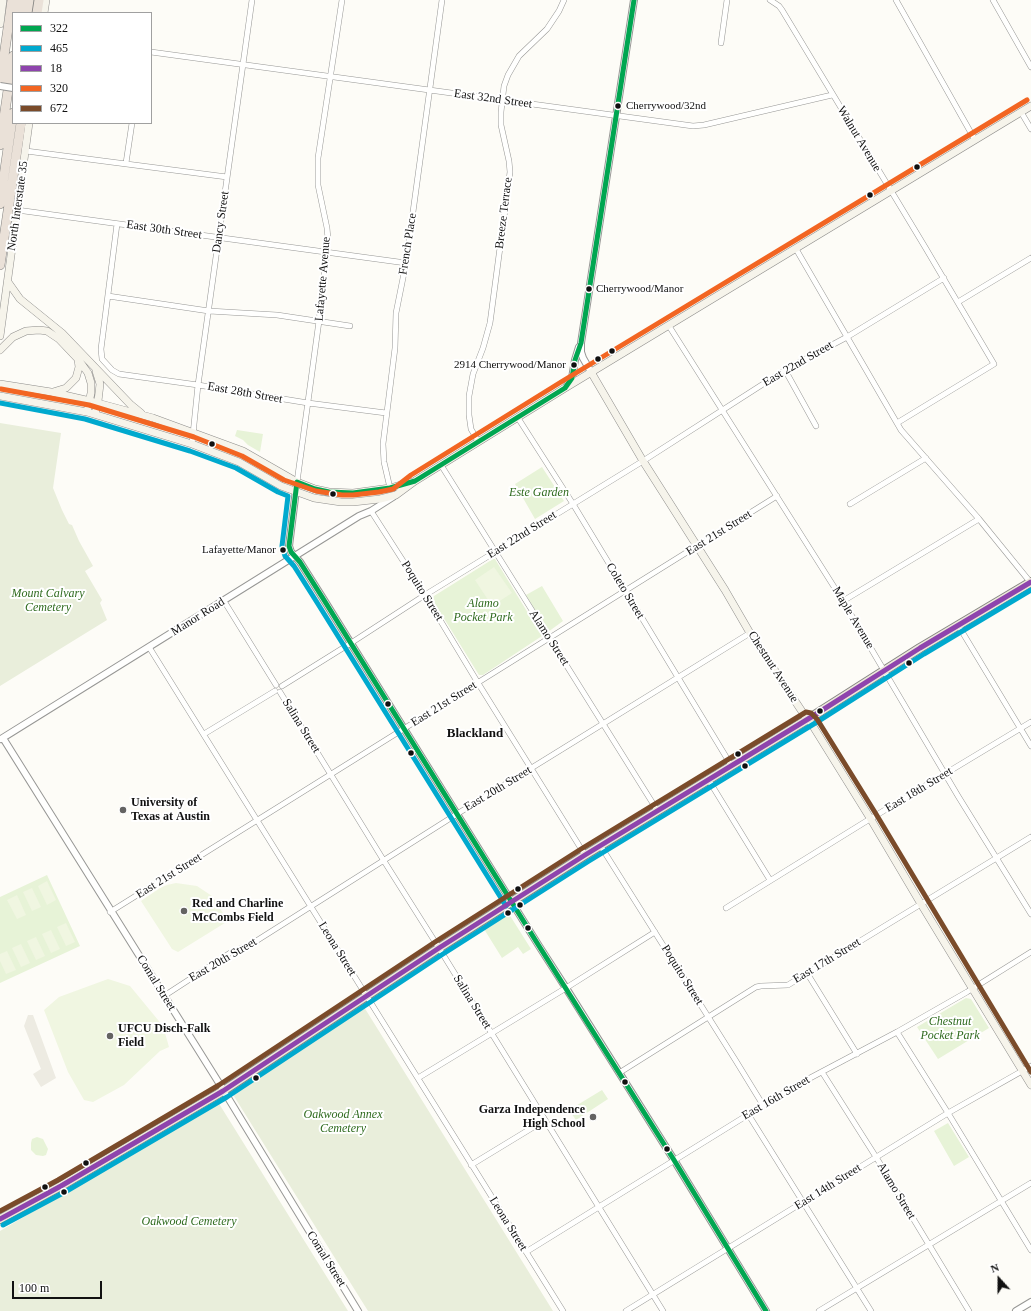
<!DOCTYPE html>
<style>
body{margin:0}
#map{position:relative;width:1031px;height:1311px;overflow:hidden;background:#fdfcf7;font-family:Georgia,serif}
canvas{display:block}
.legend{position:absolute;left:12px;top:12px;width:140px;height:112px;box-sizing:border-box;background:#fff;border:1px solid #a0a0a0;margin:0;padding:5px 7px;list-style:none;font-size:12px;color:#111}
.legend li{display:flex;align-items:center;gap:8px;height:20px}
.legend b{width:20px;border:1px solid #a0a0a0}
.north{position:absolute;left:979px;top:1259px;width:40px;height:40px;-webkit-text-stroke:3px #fff;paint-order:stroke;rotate:339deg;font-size:11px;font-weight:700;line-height:16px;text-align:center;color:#111}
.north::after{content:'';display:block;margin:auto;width:14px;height:18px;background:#111;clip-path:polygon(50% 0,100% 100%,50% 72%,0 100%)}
.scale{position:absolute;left:12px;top:1281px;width:90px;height:18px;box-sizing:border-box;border:2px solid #111;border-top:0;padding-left:5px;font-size:12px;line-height:14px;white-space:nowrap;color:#111;-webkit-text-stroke:3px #fff;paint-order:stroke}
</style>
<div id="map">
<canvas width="1031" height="1311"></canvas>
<ul class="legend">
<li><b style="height:5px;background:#00a651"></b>322</li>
<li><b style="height:5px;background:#00a9ce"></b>465</li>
<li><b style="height:5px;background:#8e44ad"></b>18</li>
<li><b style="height:5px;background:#f26522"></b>320</li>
<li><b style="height:5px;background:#7a4b2a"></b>672</li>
</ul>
<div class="north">N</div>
<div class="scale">100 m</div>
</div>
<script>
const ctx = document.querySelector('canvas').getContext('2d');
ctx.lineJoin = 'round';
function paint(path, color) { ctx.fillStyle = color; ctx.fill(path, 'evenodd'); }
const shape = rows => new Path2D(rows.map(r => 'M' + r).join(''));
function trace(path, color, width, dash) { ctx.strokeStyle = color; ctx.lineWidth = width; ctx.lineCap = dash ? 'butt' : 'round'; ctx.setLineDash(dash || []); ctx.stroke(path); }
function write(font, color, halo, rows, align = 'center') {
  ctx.font = font + ' Georgia,serif'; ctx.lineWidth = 4; ctx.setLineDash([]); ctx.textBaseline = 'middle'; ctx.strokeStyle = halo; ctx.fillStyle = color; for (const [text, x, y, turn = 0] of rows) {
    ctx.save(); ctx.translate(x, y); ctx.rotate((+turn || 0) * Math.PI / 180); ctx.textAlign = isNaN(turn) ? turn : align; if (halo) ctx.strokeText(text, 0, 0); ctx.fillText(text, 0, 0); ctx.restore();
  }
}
const green = shape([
 [237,430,263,434,260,452,248,445,243,440,235,436],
 [542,467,564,501,535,519,515,484],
 [493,559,495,559,542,636,483,675,479,675,432,599,434,596],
 [542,586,563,621,548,632,526,595],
 [47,875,80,946,0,983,0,897],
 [509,914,531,949,523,954,518,947,502,958,484,929],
 [966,998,971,999,989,1028,938,1059,917,1027],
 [602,1090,608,1099,576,1120,569,1110],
 [948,1123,969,1157,954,1166,934,1131],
 [37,1137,43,1139,48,1149,46,1155,43,1156,36,1155,31,1150,31,1143,32,1139]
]);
const cemetery = shape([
 [0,423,61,433,53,488,62,510,69,524,72,525,79,541,93,566,85,571,102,600,100,603,107,620,0,686],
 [364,1007,553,1311,368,1311,232,1093],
 [218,1102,348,1311,0,1311,0,1231]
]);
const pitch = shape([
 [494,567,512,593,492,606,475,580],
 [47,881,56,900,47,905,38,886],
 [176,883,197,886,212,896,228,921,178,952,172,949,141,901,160,888,167,885],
 [32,888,41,907,32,911,23,892],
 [17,895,26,915,17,919,7,900],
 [66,923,75,942,66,946,57,927],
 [51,930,60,949,51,953,42,934],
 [36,937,45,956,36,960,27,941],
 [21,944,30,963,21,967,12,948],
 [7,951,16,970,6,974,0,961,0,954],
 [108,979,130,986,163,1026,169,1047,160,1051,124,1085,93,1102,84,1100,68,1072,44,1010,59,997]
]);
const plaza = shape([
 [28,1015,33,1015,56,1078,41,1087,33,1074,41,1069,24,1026]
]);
const minor = shape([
 [770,0,779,6,782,10,925,247,994,364,897,423],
 [896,0,975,140],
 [993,0,1031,67],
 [721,43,727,0],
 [151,52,693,126,704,125,832,95],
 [1021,112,1031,129],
 [26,151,227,177],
 [126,163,132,123],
 [17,210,406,263],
 [117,224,101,349,102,359,112,370,119,374,198,385,308,403,386,413],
 [796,249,901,430,979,519,1031,583],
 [108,296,209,311,277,315,350,326],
 [958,302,1031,258],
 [669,326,843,601,958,796,1031,914],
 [785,370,816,426],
 [518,418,573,504,731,765],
 [478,441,471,429,469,415,469,396,473,374,483,348,490,323,510,172,509,161,501,125,501,112,504,86,508,75,519,56,547,29,559,11,564,0],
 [192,444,198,385,252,0],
 [441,465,657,810],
 [297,482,319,321,328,239,327,228,318,185,318,158,342,0],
 [390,488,384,462,383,444,395,348,396,313,406,263,442,0],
 [850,504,926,458],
 [371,511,425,595,478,683,585,855],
 [224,601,276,685],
 [843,601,979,519],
 [958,625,1031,746],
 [149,647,563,1311],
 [282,686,351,643,425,595,643,461,785,370,847,337,944,278],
 [280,692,384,861,439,948,663,1311],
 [204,734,275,691],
 [708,779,770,880],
 [600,845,736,1061,763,1105],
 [726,908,865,822,1031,722],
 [110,912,777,496],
 [807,973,857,1054],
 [164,996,230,953,253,943,457,814,750,633],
 [897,1032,948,1113,1031,1250],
 [822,1072,876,1157,969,1311],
 [619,1073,756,987,761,986,788,985,1031,837],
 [418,1078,566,988,655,932],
 [748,1114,871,1311],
 [471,1165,545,1120],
 [526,1252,767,1103,795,1086,897,1032,967,992,1031,952],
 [626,1311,948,1113,1031,1066],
 [819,1311,1031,1183]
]);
const tertiary = shape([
 [591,372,583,358,581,352,581,343,634,0],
 [566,387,572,378,575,360,579,347],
 [297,482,289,546,291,552,300,562,324,600,539,946,566,988,674,1160,766,1311],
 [3,738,219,1083,358,1311],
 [1,739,359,516,371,511,393,497],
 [1016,1311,1031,1302]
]);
const secondary = shape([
 [44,13,46,0],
 [0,24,3,0],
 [8,282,20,299,62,333,130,404,141,413],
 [0,336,29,123],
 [0,350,13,337,26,331,39,330,47,331,59,339,78,359,88,373,91,383,91,393,87,412],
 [591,372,643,461,725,590,750,633,803,713,811,723,870,818,921,904,1031,1085],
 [0,384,51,392,90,401,153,418,243,451,297,482,315,489,329,492,353,493,390,488,411,482],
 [53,392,66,388,76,378,79,367,78,359],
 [0,396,87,412,192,444,239,462,281,486,314,498,341,502,353,502,380,499,396,495,415,481,565,388,1031,106],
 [95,414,98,401,100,384,96,371]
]);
const primary = shape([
 [0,1219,61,1186,223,1091,439,948,585,855,813,716,920,648,1031,582]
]);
const motorway = shape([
 [19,13,21,0],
 [27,13,29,0],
 [37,13,39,0],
 [0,84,12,0],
 [0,145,13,56],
 [0,204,13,113],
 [0,265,21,123]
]);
const tertiaryBridge = shape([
 [0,86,13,88]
]);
const bus1 = shape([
 [634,0,581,343,575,360,572,378,565,388,415,481,390,488,353,493,329,492,315,489,297,482,289,546,291,552,300,562,324,600,539,946,674,1160,766,1311]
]);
const bus2 = shape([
 [0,403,85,419,190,451,236,468,278,492,288,496,282,546,285,556,294,566,318,604,506,906],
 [3,1225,65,1192,227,1097,443,954,589,861,817,722,924,654,1031,590]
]);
const bus3 = shape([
 [0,1219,61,1186,223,1091,439,948,585,855,813,716,920,648,1031,582]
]);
const bus4 = shape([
 [1,389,89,405,194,437,242,456,284,480,316,491,342,495,353,495,379,492,393,489,411,475,561,382,1027,100]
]);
const bus5 = shape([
 [0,1211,58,1180,219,1085,435,942,581,849,806,712,811,713,817,719,876,814,1031,1072]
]);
const markers = [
 [618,106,3.5,"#111"],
 [917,167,3.5,"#111"],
 [870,195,3.5,"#111"],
 [589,289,3.5,"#111"],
 [612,351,3.5,"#111"],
 [598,359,3.5,"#111"],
 [574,365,3.5,"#111"],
 [212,444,3.5,"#111"],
 [333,494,3.5,"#111"],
 [283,550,3.5,"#111"],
 [909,663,3.5,"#111"],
 [388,704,3.5,"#111"],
 [820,711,3.5,"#111"],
 [411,753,3.5,"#111"],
 [738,754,3.5,"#111"],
 [745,766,3.5,"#111"],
 [123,810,4,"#646362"],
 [518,889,3.5,"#111"],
 [520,905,3.5,"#111"],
 [184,911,4,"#646362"],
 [508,913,3.5,"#111"],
 [528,928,3.5,"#111"],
 [110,1036,4,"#646362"],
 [256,1078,3.5,"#111"],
 [625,1082,3.5,"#111"],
 [593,1117,4,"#646362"],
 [667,1149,3.5,"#111"],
 [86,1163,3.5,"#111"],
 [45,1187,3.5,"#111"],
 [64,1192,3.5,"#111"]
];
const busNames = [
 ["Cherrywood/32nd",626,106],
 ["Cherrywood/Manor",596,289],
 ["2914 Cherrywood/Manor",566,365,"right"],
 ["Lafayette/Manor",276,550,"right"]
];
const streetNames = [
 ["East 32nd Street",493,99,8],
 ["Walnut Avenue",859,139,59],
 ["North Interstate 35",18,206,-82],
 ["Breeze Terrace",504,213,-83],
 ["Dancy Street",221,222,-82],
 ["East 30th Street",164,230,8],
 ["French Place",408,244,-81],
 ["Lafayette Avenue",323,279,-85],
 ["East 22nd Street",798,364,-30],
 ["East 28th Street",245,393,10],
 ["East 21st Street",719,533,-32],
 ["East 22nd Street",522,535,-32],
 ["Poquito Street",422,591,58],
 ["Coleto Street",625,591,59],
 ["Manor Road",198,617,-32],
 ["Maple Avenue",853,618,59],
 ["Alamo Street",549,638,57],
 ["Chestnut Avenue",773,667,57],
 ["East 21st Street",444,704,-32],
 ["Salina Street",301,726,58],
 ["East 20th Street",498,789,-31],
 ["East 18th Street",919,790,-31],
 ["East 21st Street",169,876,-32],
 ["Leona Street",337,949,58],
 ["East 20th Street",223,960,-30],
 ["East 17th Street",827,961,-31],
 ["Poquito Street",682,975,58],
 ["Comal Street",156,983,58],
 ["Salina Street",472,1002,58],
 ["East 16th Street",776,1098,-30],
 ["East 14th Street",828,1187,-32],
 ["Alamo Street",896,1191,59],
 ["Leona Street",508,1224,58],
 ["Comal Street",326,1259,58]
];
const parkNames = [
 ["Este Garden",539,493],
 ["Mount Calvary",48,594],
 ["Cemetery",48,608],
 ["Alamo",483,604],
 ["Pocket Park",483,618],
 ["Chestnut",950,1022],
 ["Pocket Park",950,1036],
 ["Oakwood Annex",343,1115],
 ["Cemetery",343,1129],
 ["Oakwood Cemetery",189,1222]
];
const poiNames = [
 ["University of",131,803],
 ["Texas at Austin",131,817],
 ["Red and Charline",192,904],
 ["McCombs Field",192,918],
 ["UFCU Disch-Falk",118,1029],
 ["Field",118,1043],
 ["Garza Independence",585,1110,"right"],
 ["High School",585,1124,"right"]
];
const neighbourhoodNames = [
 ["Blackland",475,734]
];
paint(green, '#e7f3d7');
paint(cemetery, '#e9eedb');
paint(pitch, '#f0f6e1');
paint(plaza, '#edebe2');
trace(minor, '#979795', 6);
trace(tertiary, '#979795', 8);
trace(secondary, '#8e8d8b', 8);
trace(primary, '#858482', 10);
trace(motorway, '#858482', 10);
trace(minor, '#fffffe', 5);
trace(tertiary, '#fffffe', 6);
trace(secondary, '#f6f4eb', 7);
trace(primary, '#ede9dc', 8);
trace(motorway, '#eae1d8', 9);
trace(tertiaryBridge, '#979795', 8, []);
trace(tertiaryBridge, '#fffffe', 6);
trace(bus1, '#00a651', 5);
trace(bus2, '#00a9ce', 5);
trace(bus3, '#8e44ad', 5);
trace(bus4, '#f26522', 5);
trace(bus5, '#7a4b2a', 5);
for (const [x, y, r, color] of markers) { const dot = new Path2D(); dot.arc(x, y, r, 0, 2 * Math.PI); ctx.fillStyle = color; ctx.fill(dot); trace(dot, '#fff', 1.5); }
write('11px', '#111', '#fff', busNames, 'left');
write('12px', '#111', '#fff', streetNames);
write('italic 12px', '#2f6b1f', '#fff', parkNames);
write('bold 12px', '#111', '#fff', poiNames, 'left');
write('bold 13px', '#111', '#fff', neighbourhoodNames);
</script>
